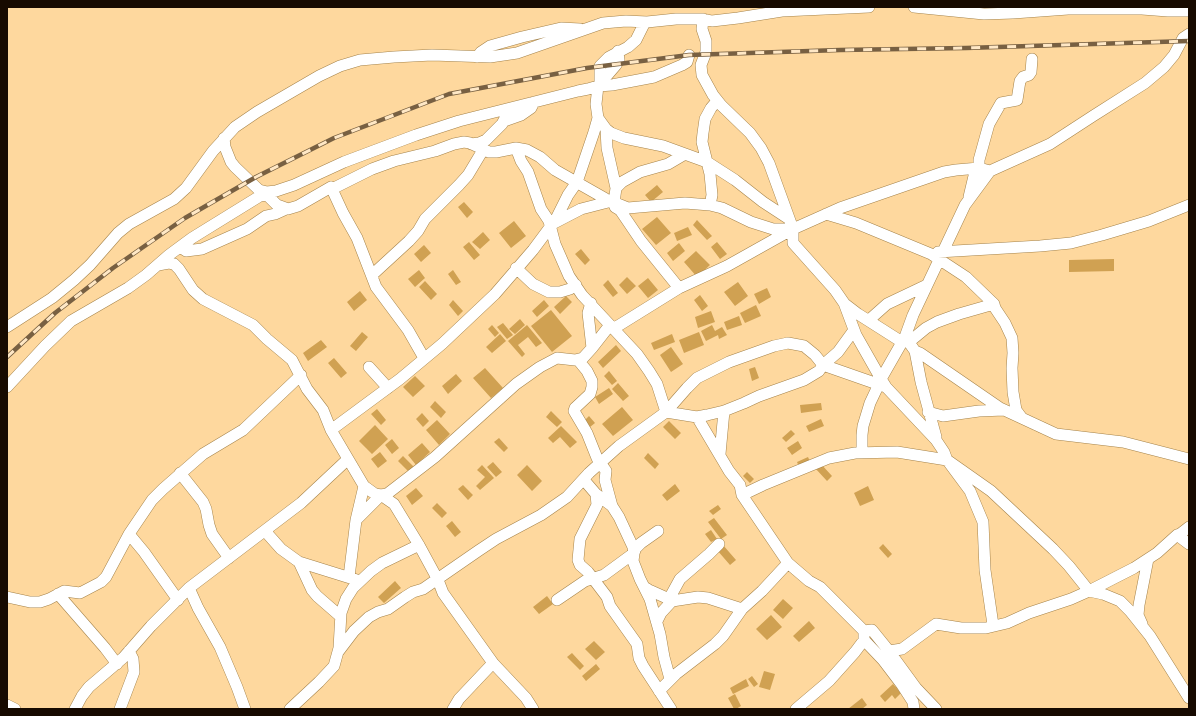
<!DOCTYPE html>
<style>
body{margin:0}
#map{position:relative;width:1196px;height:716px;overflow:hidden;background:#fed89e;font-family:"Space Grotesk",sans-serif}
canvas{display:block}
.frame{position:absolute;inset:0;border:8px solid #170a00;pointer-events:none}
</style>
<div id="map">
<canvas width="1196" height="716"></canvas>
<div class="frame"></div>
</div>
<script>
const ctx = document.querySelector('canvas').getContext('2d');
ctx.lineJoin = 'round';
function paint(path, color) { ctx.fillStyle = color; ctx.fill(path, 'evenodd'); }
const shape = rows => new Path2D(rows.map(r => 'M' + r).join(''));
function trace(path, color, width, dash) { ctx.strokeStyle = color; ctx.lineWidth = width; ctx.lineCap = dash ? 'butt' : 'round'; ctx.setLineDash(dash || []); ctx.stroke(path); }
const building = shape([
 [657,185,663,192,651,202,645,195],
 [464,202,473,212,467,218,458,207],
 [657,217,671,233,656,245,642,229],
 [697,220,712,236,707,240,693,225],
 [514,221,526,236,511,248,499,233],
 [688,227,692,235,677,241,674,233],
 [483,232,490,240,480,249,472,242],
 [469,242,480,255,474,260,463,247],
 [717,242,727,254,720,259,711,247],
 [679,243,685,251,673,261,667,253],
 [424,245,431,253,421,262,414,254],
 [581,249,590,260,585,265,575,254],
 [696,251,710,265,697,277,684,262],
 [1114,259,1114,271,1069,272,1069,260],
 [419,270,425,278,415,287,408,279],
 [453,270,461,282,456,285,448,274],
 [627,277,636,286,627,294,619,285],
 [648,278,658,290,648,298,638,286],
 [608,280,618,293,613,297,603,285],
 [425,281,437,294,431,300,419,287],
 [738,282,748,296,735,306,724,292],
 [767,288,771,297,759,304,754,294],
 [360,291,367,300,354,311,347,302],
 [700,295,708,306,702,311,694,300],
 [566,296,572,302,560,314,554,307],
 [453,300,463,311,458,316,449,305],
 [544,300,549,306,537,317,532,311],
 [756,305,761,316,745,323,740,313],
 [551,310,572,336,552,352,531,326],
 [711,311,715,322,698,328,695,317],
 [739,316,742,325,727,330,724,322],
 [520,319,525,325,515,334,509,329],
 [503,323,513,335,507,339,497,327],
 [492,325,499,333,495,337,488,329],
 [527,325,542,343,536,347,528,337,518,345,525,354,522,357,508,341],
 [712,325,715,331,722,327,727,335,719,339,718,335,706,341,701,331],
 [362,332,368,337,356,351,350,346],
 [699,332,704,345,684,353,679,340],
 [500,334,506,341,492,353,486,347],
 [672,334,675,342,654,350,651,343],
 [321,340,327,347,308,361,303,353],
 [616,345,621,351,603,368,598,362],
 [671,347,683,364,671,372,660,355],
 [334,358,347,373,341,378,328,363],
 [755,367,759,378,752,381,749,369],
 [485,368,503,388,491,398,473,378],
 [609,371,617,381,612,385,604,376],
 [456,374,462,381,448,394,442,386],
 [415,376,425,386,413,397,403,387],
 [618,383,629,396,623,401,612,389],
 [609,388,613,394,599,404,595,397],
 [435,401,446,412,441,418,430,407],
 [821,403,822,410,801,413,800,405],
 [622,407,633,420,613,436,602,424],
 [377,409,386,420,381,425,371,414],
 [551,411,562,422,557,427,546,417],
 [422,413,429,421,423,427,416,419],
 [589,416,595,423,590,427,585,420],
 [821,419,824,426,809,432,806,426],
 [437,420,450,434,439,445,426,430],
 [669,421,681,433,675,439,663,427],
 [375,425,388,439,372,454,359,441],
 [561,426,577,442,570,448,560,437,553,443,548,438],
 [791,430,795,434,786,442,782,438],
 [499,438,508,448,504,452,494,442],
 [392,439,399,448,392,454,385,445],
 [798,441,802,448,792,455,787,448],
 [422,443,430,452,416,465,408,455],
 [380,452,387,461,378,468,371,459],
 [648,453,659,464,655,469,644,458],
 [403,456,415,468,410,473,398,461],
 [808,457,811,464,800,469,797,462],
 [493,462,502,472,496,477,487,467],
 [821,464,832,476,827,481,815,468],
 [482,465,494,478,480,490,476,486,485,477,477,470],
 [527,465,542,481,532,491,517,475],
 [747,472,754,479,750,483,743,476],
 [675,484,680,491,667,501,662,495],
 [463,485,473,495,468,500,458,489],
 [868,486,874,500,860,506,854,493],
 [416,488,423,496,412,505,406,496],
 [437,503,447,513,442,518,432,508],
 [718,505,721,509,713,515,709,511],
 [714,518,727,535,721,539,708,522],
 [452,521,461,532,455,537,446,526],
 [711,530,717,539,711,542,705,534],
 [883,544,892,554,888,558,879,548],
 [723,545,736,560,730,565,717,550],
 [395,581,401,588,384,603,378,597],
 [547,596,553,604,539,614,533,607],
 [783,599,793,608,783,619,773,610],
 [771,615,782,627,767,640,756,629],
 [809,621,815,628,799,642,793,636],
 [594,641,605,652,596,660,585,649],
 [572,653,584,666,580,670,567,657],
 [596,664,600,669,586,681,582,676],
 [764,671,775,674,770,690,759,687],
 [752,676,758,684,754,687,748,679],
 [746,679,749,686,733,694,730,688],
 [893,684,901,693,895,699,892,695,885,702,880,696],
 [735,694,741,706,736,709,734,709,728,698],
 [862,698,867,705,862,709,848,709]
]);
const street = shape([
 [914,7,984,14,1013,13,1068,9,1142,9,1168,11,1189,11],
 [703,19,702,29,706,41,706,52,701,65,702,75,713,95,721,105,750,133,761,148,769,163,793,229],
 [477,57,481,52,490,46,522,37,561,28,580,29],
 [600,84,600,66,609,57,628,47,636,40,645,22],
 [598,118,606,129,611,133,624,138,663,146,707,162,735,180,763,202,789,219],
 [504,121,521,115,531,108,534,102],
 [606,129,607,148,616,188],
 [224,138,225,147,231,162,235,167,259,190,267,192],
 [471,144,479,143,486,140,502,124,507,115,509,109],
 [516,148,521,161,528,172,541,209,549,221,555,244,569,276,582,295,637,354,649,371,657,384,666,412,687,388,697,378,729,362,774,346,788,343,804,346,815,355,823,365,886,387],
 [331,187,343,213,357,238,376,287,408,330,424,358],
 [267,195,277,205,288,209,298,206,331,187,334,188,372,169,394,161,435,151,454,144,464,142,470,143,489,152,496,152,516,148,527,150,540,157,555,170,606,199,628,208,685,203,710,205,722,208,751,222,773,229,793,229,793,243,835,290,844,303,856,335,881,379,886,387,936,440,944,452,947,460,991,491,1053,549,1069,566,1089,591,1103,594,1120,601,1130,611,1150,636,1189,698],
 [969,197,974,176,979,168,979,160,989,124,1001,103,1017,100,1020,81,1023,77,1029,75,1031,72,1032,59],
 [710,205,712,195,710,174,702,142,703,133,705,119,711,108,717,101],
 [826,214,856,223,931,254,966,277,994,304,995,308,1005,323,1012,338,1013,353,1012,368,1013,392,1016,410,1022,418],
 [554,223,581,209,612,201],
 [180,247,186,251,202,249,247,229,266,216,275,214,286,209],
 [938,252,1040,246,1071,243,1102,235,1149,221,1189,205],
 [158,265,169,263,174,264,179,269,193,290,203,299,253,325,267,339,292,360,307,389,323,410,331,430,364,486,375,494,381,495,394,504,419,545,438,580,443,593,493,663,526,698,533,709],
 [516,268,533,284,549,292,560,292,570,289,576,285],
 [372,275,409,241,418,231,425,219,459,185,468,175,483,150],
 [679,288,641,241,620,210,615,207,614,203,616,188,622,182,640,172,668,164,685,154],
 [591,303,588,313,592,348],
 [845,304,858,314,902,342],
 [869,320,887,304,927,285],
 [7,327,52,298,74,280,90,265,118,233,129,224,174,199,186,188,213,151,235,127,257,112,319,76,340,66,360,60,394,57,432,55,490,57,517,53,603,23,626,21,647,22,676,19,703,19,712,21,738,18,782,11,869,7],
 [613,329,679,288,727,266,793,229,840,208,944,172,956,170,979,168,990,171],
 [905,337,915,351,920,353,1000,408,1056,434,1123,442,1189,459],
 [909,342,926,328,937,322,959,314,994,304],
 [915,351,921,382,936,437],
 [578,360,587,371,592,381,592,387,590,394,575,408,574,411,587,433,597,458,606,471,605,480,612,506],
 [369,367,388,388],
 [881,379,905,337,913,315,965,205,990,171,1050,144,1093,116,1145,83,1164,67,1174,55,1183,38,1189,34],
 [7,387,45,346,71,321,128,288,146,275,169,255,192,238,260,196,267,195,267,192,276,191,294,185,344,162,416,135,459,121,578,91,588,89,598,86,612,85,654,77,682,65,687,62,689,55],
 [928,412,943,416,979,411,1004,410],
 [697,417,729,471,740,485,742,495,788,563,809,581,820,587,864,631,872,630,889,651,916,688,936,709],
 [331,430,400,379,442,344,495,294,533,250,556,219,568,195,577,182,594,132,598,118,596,104,598,86,616,65,619,60,618,51],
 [862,452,862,435,863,426,870,403,879,384],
 [720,454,724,411],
 [180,473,203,502,206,509,209,525,212,534,229,558],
 [584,480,596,494,597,505,580,539,578,560,580,565,588,572,607,597,610,606,637,644,639,658,643,666,671,709],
 [596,494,612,506,619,517,633,547,634,553,633,561,640,579,650,599,660,634,664,657,670,679],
 [742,495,763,485,829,458,855,453,897,452,947,460,970,491,983,522,985,570,993,625],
 [356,520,381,495,387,494,435,457,516,384,540,367,557,358,575,360,583,358,592,348,610,325],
 [265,531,281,549,299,562,360,581],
 [129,534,144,552,178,600],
 [1177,535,1189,544],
 [299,562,312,590,317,596,340,616],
 [349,577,356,520,364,486],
 [644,587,649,590,669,599],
 [189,588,198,608,220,647,237,687,245,709],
 [58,594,105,648,117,664],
 [7,597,30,602,40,602,49,599,64,591,80,593,101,582,106,577,129,534,152,500,163,489,203,454,243,430,301,375],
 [557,600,585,581,604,575,634,553,636,548,641,543,658,531],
 [672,601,698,597,708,598,742,609],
 [657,621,661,613,672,601,669,599,680,579,709,554,719,544],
 [1142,624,1138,615,1139,605,1148,559],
 [864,640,883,660,902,685,913,702,914,709],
 [889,651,902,649,936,624,961,628,986,628,1007,623,1029,613,1071,599,1089,591,1134,568,1157,553,1177,535,1180,534,1189,527],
 [338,652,354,631,369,617,378,612,388,609,405,597,413,592,423,589,478,551,496,539,541,515,567,497,589,473,619,446,666,412,697,417,707,415,724,411,744,403,759,396,804,380,819,371,823,365,838,352,854,330],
 [659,691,676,674,715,644,723,636,742,609,762,591,788,563],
 [7,705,15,709],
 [75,709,82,696,89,687,123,658,151,626,189,588,301,503,348,459],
 [120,709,134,672,133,659,129,651],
 [290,709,319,682,334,666,339,648,341,613,346,599,353,588,371,571,382,563,419,545],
 [453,709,459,699,493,663],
 [796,709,829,681,855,652,864,640,864,631]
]);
const rail = shape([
 [7,357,55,313,113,268,185,218,256,177,334,138,449,94,587,68,689,55,840,50,966,48,1189,41]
]);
paint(building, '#d0a152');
trace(street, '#a5834a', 12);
trace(street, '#fff', 11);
trace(rail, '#786042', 4.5);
trace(rail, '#ffe8c6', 3, [9]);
</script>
